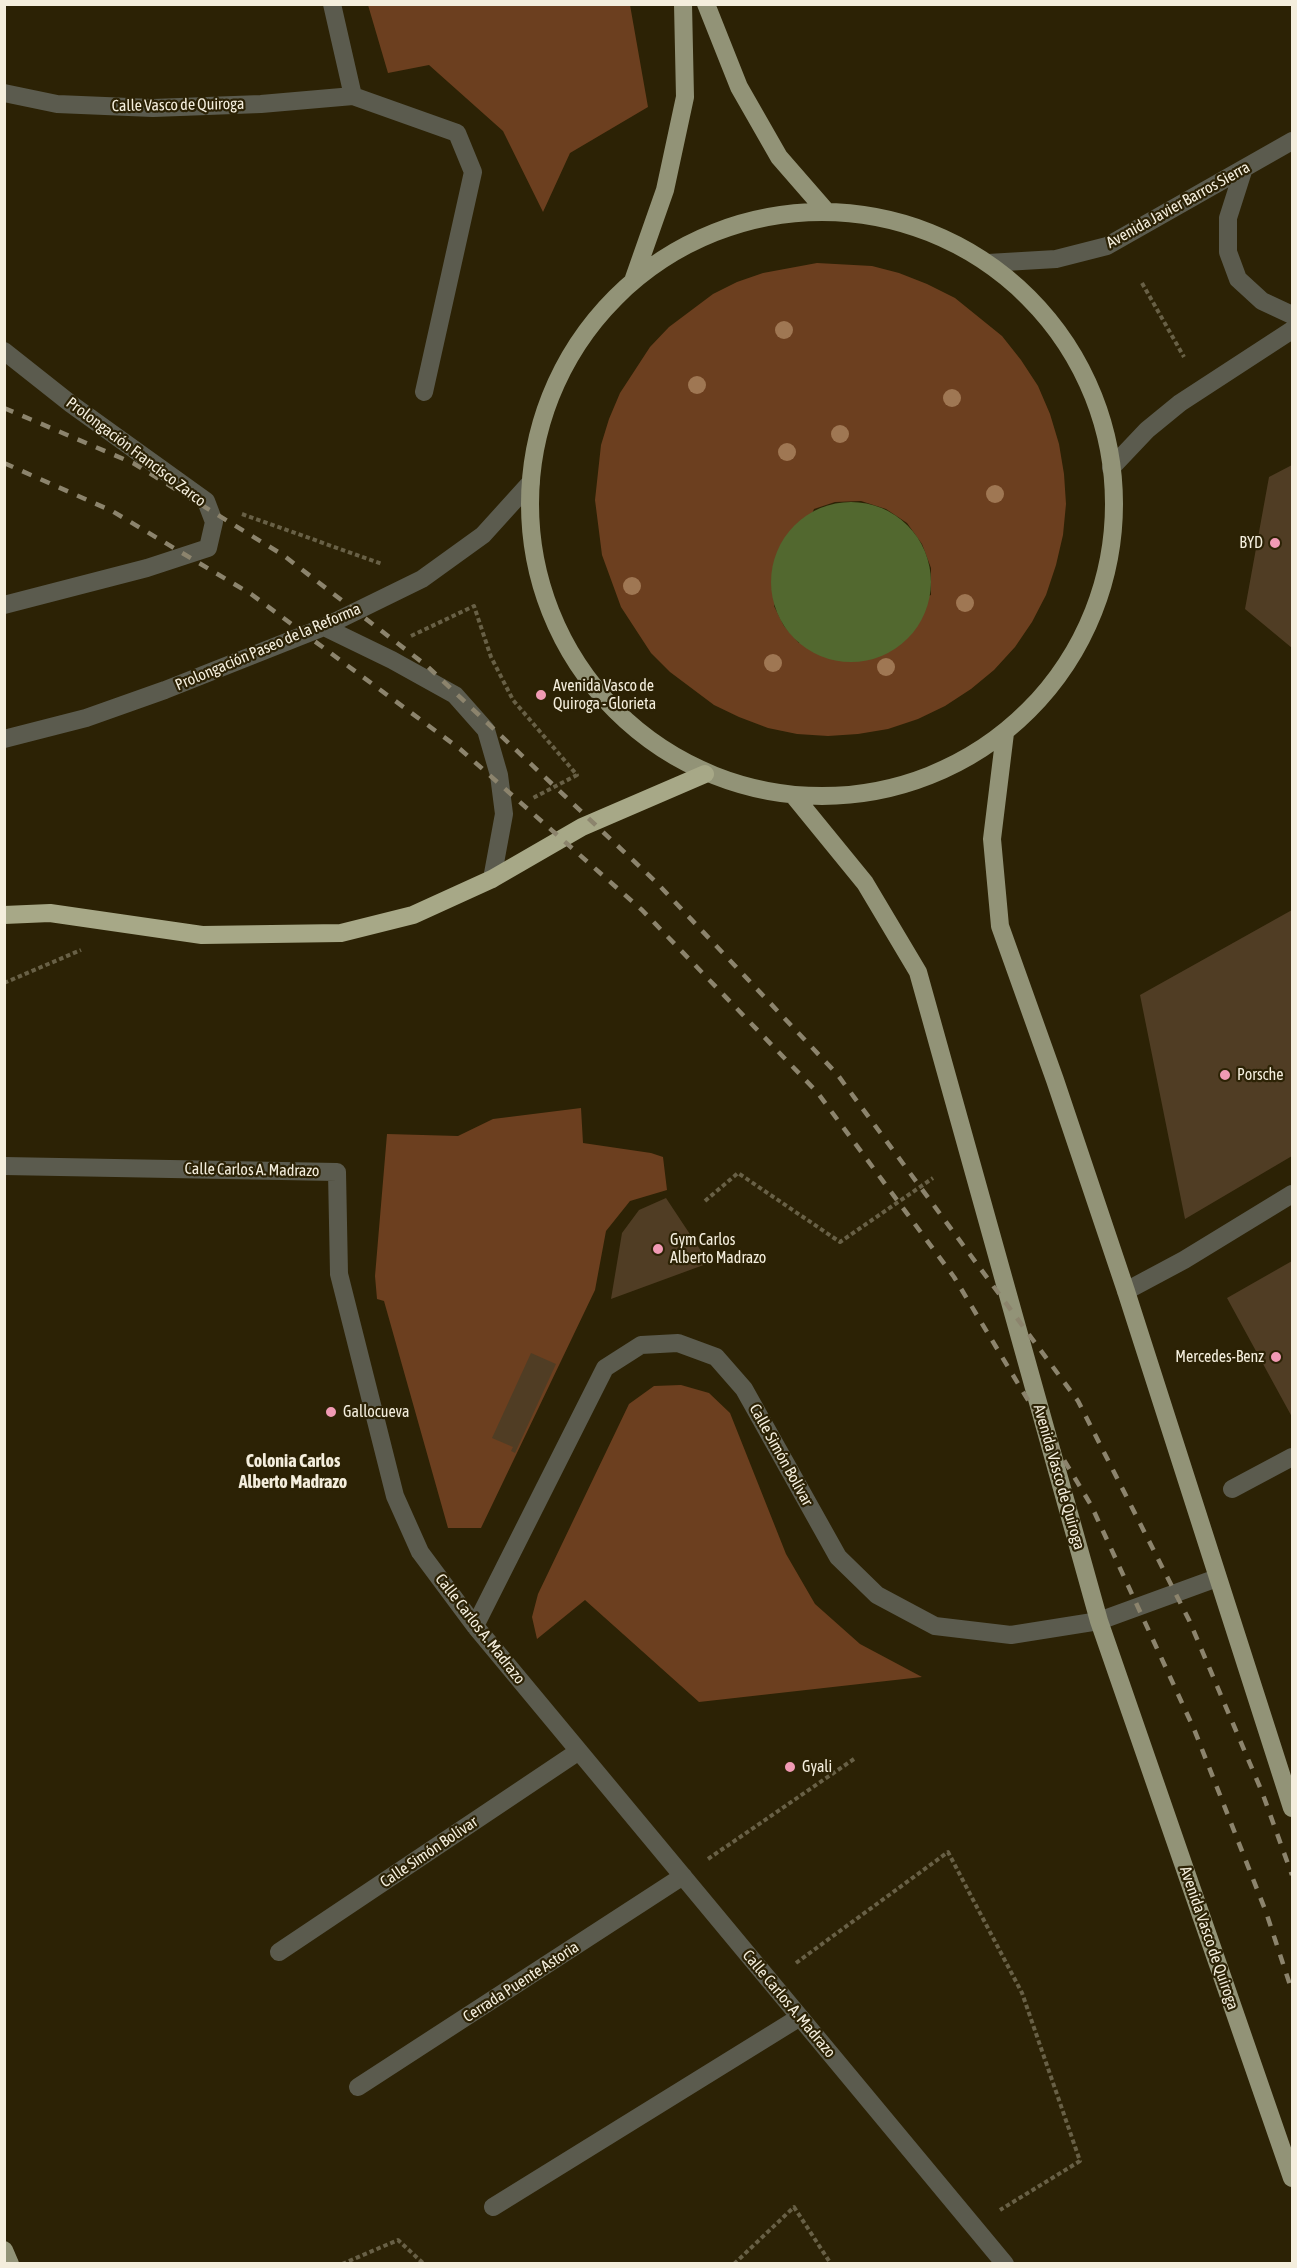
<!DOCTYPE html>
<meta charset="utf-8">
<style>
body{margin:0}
#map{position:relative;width:1297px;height:2268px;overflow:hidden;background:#2c2205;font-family:"Asap Condensed",sans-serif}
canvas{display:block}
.frame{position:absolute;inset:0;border:6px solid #f4eedd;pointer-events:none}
</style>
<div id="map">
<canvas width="1297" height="2268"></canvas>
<div class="frame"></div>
</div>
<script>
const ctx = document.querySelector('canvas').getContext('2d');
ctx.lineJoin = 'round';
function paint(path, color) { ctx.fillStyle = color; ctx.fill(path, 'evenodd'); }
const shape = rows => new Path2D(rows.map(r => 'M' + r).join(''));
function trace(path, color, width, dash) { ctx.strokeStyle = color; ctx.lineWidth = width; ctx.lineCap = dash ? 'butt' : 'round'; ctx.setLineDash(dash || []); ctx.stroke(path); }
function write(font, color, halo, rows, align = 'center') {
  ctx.font = font + ' "Asap Condensed",sans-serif'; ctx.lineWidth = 4.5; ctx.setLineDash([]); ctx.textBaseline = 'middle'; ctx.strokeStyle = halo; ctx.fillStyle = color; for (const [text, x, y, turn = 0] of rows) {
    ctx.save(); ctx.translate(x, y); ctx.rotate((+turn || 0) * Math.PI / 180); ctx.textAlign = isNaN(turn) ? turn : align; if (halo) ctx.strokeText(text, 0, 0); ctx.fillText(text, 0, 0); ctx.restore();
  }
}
const green = shape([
 [368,5,630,5,648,107,570,153,543,212,503,131,429,65,388,73],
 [817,263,872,266,899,273,927,284,955,298,1002,336,1021,360,1038,386,1050,414,1059,444,1064,474,1066,504,1063,535,1056,565,1046,595,1032,622,1015,647,994,670,971,689,945,706,918,719,888,729,858,734,828,736,797,734,768,728,739,717,714,705,670,672,651,653,621,607,602,555,595,500,601,445,609,419,620,393,650,347,669,327,713,294,737,282,763,273],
 [861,501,886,509,907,523,922,544,931,568,931,595,799,643,784,626,774,606,814,509,835,502],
 [581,1108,583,1143,651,1153,663,1157,667,1190,630,1201,606,1231,595,1290,481,1528,448,1528,384,1301,377,1299,375,1276,387,1134,458,1136,493,1119],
 [681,1385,709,1393,730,1413,786,1554,815,1604,860,1644,922,1677,699,1702,585,1600,537,1639,532,1617,538,1594,629,1404,654,1386]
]);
const water = shape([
 '771 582a80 80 0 1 1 160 0a80 80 0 1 1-160 0Z'
]);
const building = shape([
 [1292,465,1292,648,1245,609,1269,477],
 [1292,910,1292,1156,1185,1219,1140,995],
 [666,1198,709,1263,611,1299,622,1233,639,1210],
 [1292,1261,1292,1417,1227,1298],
 [531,1353,556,1364,515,1453,511,1451,513,1447,492,1438]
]);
const path = shape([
 [1142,283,1184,357],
 [242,514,382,564],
 [411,636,474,606,491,657,513,700,577,775,533,798],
 [4,983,81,950],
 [705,1201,738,1173,840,1242,933,1178],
 [708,1859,854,1759],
 [796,1963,948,1852,1022,1993,1080,2161,1000,2210],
 [342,2264,398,2240,424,2264],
 [734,2264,794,2207,831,2264]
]);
const minor = shape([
 [332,4,353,96],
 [4,93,57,104,153,108,261,104,353,96,457,133,473,172,424,392],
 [1243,171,1228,218,1228,252,1238,279,1262,301,1292,315],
 [988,263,1056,259,1107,246,1292,141],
 [4,351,71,404,206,501,214,522,208,548,147,568,4,605],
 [1111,468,1147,430,1180,403,1292,330],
 [324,627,392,660,455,695,486,730,499,775,504,814,492,879],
 [4,739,86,718,165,690,324,627,422,579,483,535,531,482],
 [4,1166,337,1172,339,1274,395,1496,420,1552,475,1626,1005,2264],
 [1126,1291,1184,1260,1292,1194],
 [1232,1489,1292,1457],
 [475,1626,605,1368,641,1345,678,1343,716,1357,744,1389,838,1557,877,1595,935,1626,1011,1635,1099,1621,1217,1578],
 [279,1952,579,1751],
 [358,2087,683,1876],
 [493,2207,800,2017]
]);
const major = shape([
 [706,4,739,87,779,157,826,211],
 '530 504a292 292 0 1 1 584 0a292 292 0 1 1-584 0Z',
 [633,281,665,190,685,97,683,4],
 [1005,733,992,839,1000,926,1055,1080,1126,1291,1292,1808],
 [794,796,865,883,918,972,1099,1621,1292,2178],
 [4,2250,10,2264]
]);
const highway = shape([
 [4,915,50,913,202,935,341,933,413,915,492,879,582,827,705,774]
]);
const rail = shape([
 [4,408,133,463,283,555,427,666,656,882,837,1074,1078,1401,1189,1620,1262,1792,1292,1875],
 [4,463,112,511,251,594,460,749,642,910,817,1092,954,1277,1091,1505,1194,1729,1266,1912,1292,1991]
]);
const trees = [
 [784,330],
 [697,385],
 [952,398],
 [840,434],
 [787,452],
 [995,494],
 [632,586],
 [965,603],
 [773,663],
 [886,667]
];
const markers = [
 [1275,543,6,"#f19ab4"],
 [541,695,6,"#f19ab4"],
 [1225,1075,6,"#f19ab4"],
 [658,1249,6,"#f19ab4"],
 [1276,1357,6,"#f19ab4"],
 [331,1412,6,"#f19ab4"],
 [790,1767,6,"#f19ab4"]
];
const streetNames = [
 ["Calle Vasco de Quiroga",178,105,-1],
 ["Avenida Javier Barros Sierra",1178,205,-29],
 ["Prolongación Francisco Zarco",136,452,37],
 ["Prolongación Paseo de la Reforma",268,647,-23],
 ["Calle Carlos A. Madrazo",252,1170,1],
 ["Calle Simón Bolívar",781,1455,61],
 ["Avenida Vasco de Quiroga",1059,1477,74],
 ["Calle Carlos A. Madrazo",480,1629,52],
 ["Calle Simón Bolívar",429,1852,-34],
 ["Avenida Vasco de Quiroga",1209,1938,71],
 ["Cerrada Puente Astoria",521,1982,-33],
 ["Calle Carlos A. Madrazo",789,2004,50]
];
const poiNames = [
 ["BYD",1263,543,"right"],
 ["Avenida Vasco de",553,686],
 ["Quiroga - Glorieta",553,704],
 ["Porsche",1237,1075],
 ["Gym Carlos",670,1240],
 ["Alberto Madrazo",670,1258],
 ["Mercedes-Benz",1264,1357,"right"],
 ["Gallocueva",343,1412],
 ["Gyali",802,1767]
];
const neighbourhoodNames = [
 ["Colonia Carlos",293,1461],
 ["Alberto Madrazo",293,1482]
];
paint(green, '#6c3f1f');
paint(water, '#52682f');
paint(building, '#503d24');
trace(path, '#686046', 4, [4.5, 3]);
trace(minor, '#5b5b4e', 18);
trace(major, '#929377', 18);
trace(highway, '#a7a887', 18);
trace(rail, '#8c846d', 4.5, [10, 10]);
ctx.fillStyle = '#9f7753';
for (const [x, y] of trees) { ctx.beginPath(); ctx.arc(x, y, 9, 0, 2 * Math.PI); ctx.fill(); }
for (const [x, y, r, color] of markers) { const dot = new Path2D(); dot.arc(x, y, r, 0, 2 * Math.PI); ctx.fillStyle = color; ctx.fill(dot); trace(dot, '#2c2205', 2); }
write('16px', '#f4eedd', '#2c2205', streetNames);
write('16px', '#f4eedd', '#2c2205', poiNames, 'left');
write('bold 18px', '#f4eedd', '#2c2205', neighbourhoodNames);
</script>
